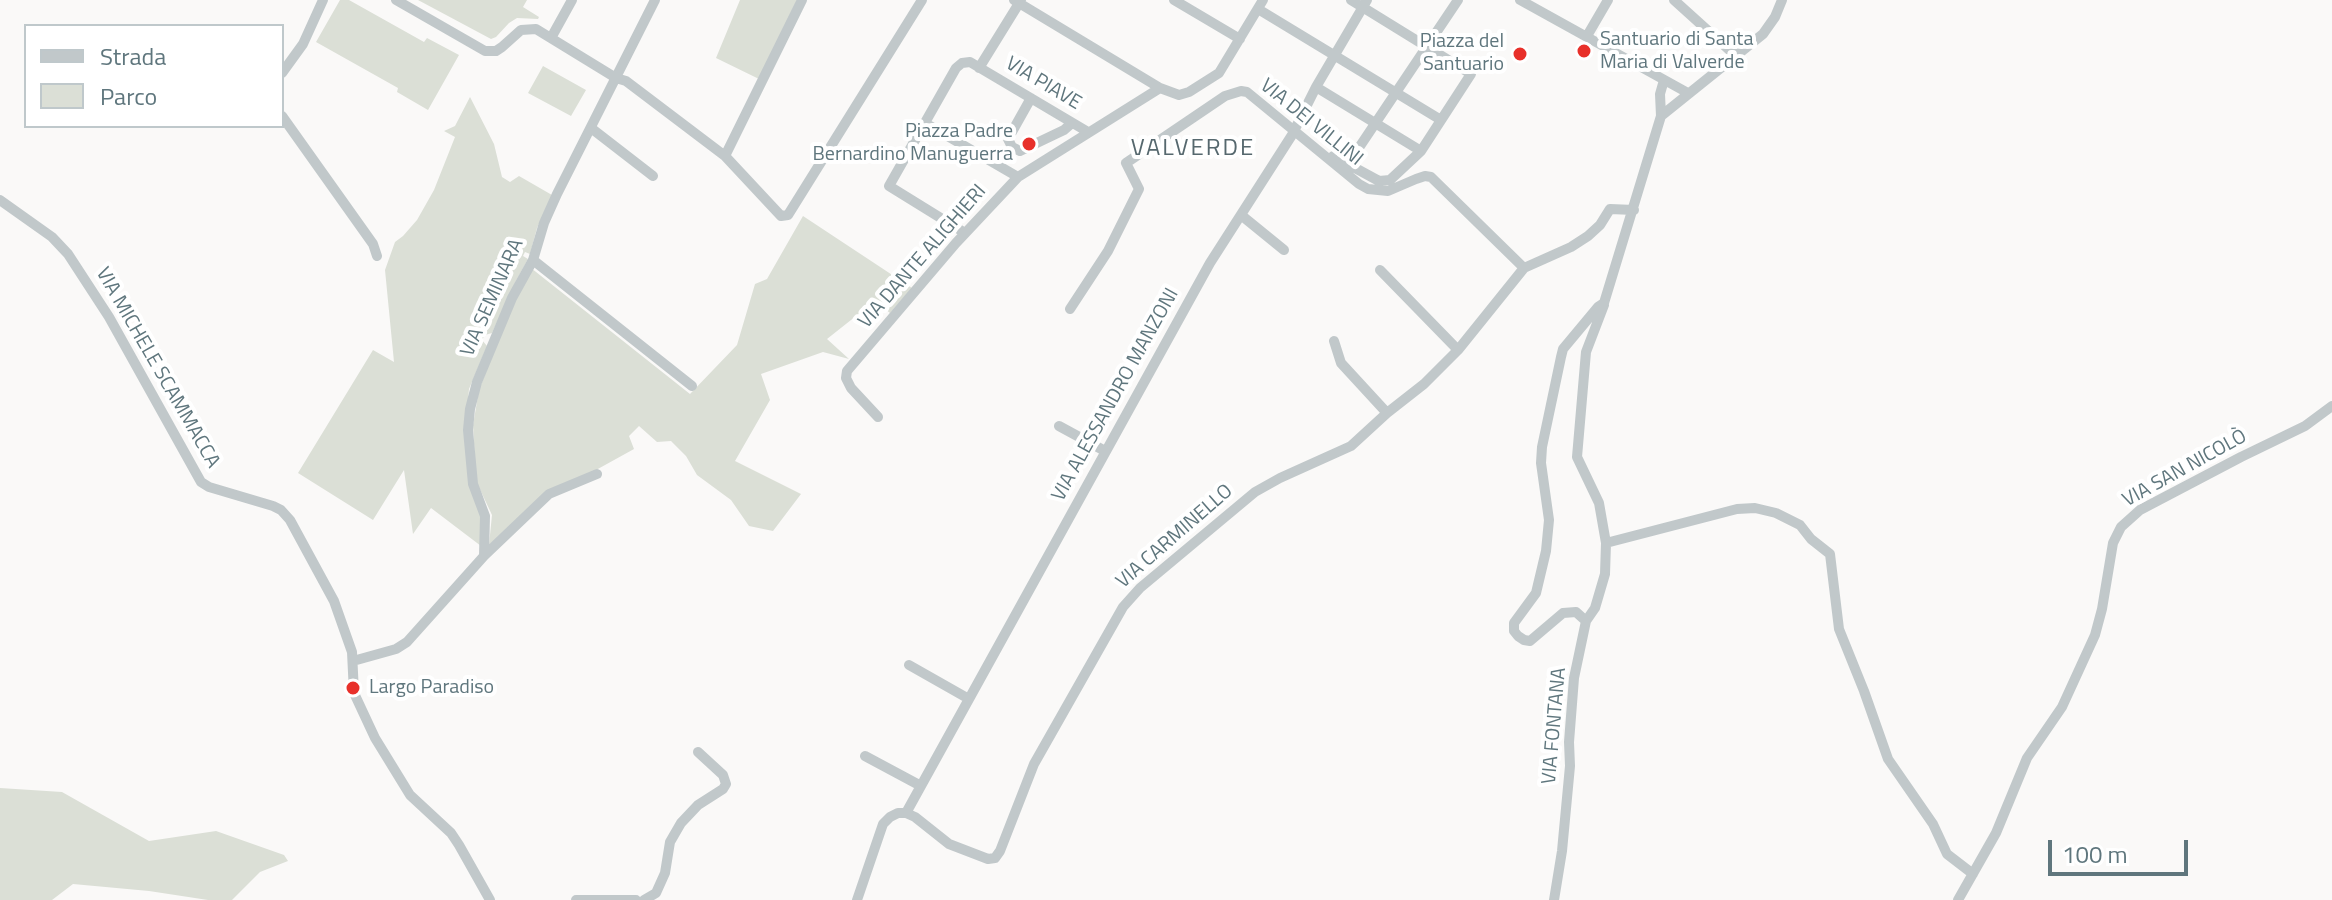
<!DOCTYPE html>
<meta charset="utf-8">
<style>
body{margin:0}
#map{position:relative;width:2332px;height:900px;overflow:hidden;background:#faf9f8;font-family:"Titillium Web",sans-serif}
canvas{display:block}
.legend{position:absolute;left:24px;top:24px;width:260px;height:104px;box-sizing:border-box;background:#fff;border:2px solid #bfc8cb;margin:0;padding:10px 14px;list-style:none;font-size:24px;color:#5f767d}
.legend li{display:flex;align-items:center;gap:16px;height:40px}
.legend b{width:40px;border:2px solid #bfc8cb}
.scale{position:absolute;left:2048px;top:840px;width:140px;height:36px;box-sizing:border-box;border:4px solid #5f767d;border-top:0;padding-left:10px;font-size:24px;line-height:28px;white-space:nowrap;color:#5f767d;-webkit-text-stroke:6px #fff;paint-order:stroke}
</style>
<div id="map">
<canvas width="2332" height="900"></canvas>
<ul class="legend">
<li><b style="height:10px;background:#c1c8ca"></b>Strada</li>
<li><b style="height:22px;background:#dbdfd6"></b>Parco</li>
</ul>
<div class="scale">100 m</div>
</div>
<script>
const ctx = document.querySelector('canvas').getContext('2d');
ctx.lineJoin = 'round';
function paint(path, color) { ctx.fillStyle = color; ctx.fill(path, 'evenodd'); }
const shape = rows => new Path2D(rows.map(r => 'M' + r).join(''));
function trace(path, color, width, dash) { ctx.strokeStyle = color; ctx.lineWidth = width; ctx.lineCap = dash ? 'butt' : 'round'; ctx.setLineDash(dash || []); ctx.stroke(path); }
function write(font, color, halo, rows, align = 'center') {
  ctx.font = font + ' "Titillium Web",sans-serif'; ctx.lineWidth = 8; ctx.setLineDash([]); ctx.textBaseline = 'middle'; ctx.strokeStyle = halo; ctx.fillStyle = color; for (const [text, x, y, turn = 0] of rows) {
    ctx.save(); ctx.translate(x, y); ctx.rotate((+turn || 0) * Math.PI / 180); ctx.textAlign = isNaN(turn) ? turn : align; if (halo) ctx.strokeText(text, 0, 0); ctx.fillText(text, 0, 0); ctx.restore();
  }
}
const green = shape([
 [340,0,349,0,424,42,427,38,459,55,428,110,397,92,398,88,316,42],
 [418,0,527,0,523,7,539,17,538,19,517,18,509,23,496,37,491,39],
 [740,0,797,0,759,79,716,58],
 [543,66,586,90,571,116,528,93],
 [470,97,494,144,502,177,510,182,519,176,552,195,537,228,530,254,525,252,523,256,528,259,517,279,492,333,485,335,482,340,487,346,469,389,465,431,482,517,481,546,431,508,413,534,404,470,373,520,298,473,373,350,394,362,385,270,395,242,403,236,417,220,434,190,455,137,444,131,455,126],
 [803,216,912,288,890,313,875,301,827,339,849,359,823,352,761,374,770,400,735,461,801,494,773,531,749,526,731,500,697,475,686,456,671,441,657,442,639,426,629,436,634,449,596,470,551,490,489,545,492,515,476,481,473,425,479,390,507,316,531,268,690,394,737,345,755,284,767,279],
 [0,788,62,792,149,841,216,831,284,855,288,861,260,872,232,900,208,900,149,891,73,884,52,900,0,900]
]);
const minor = shape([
 [396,0,485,51,496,51,502,47,521,30,536,29,616,78,626,81,725,156,781,216,788,215,922,0],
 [1014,0,1160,88,1179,95,1189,92,1219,73,1263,0],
 [1174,0,1240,39],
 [1520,0,1688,93],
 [1674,0,1736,56],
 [1258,9,1441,120],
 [1587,36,1608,0],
 [551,38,572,0],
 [979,68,1021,0],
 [282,73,303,44,323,0],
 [1316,87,1421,151],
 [1031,98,1008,139,1012,147,1020,151,1064,130,1072,123],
 [282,116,373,244,377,256],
 [1661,116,1763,34,1775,17,1782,0],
 [925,123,1018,177],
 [591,128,653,176],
 [725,156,802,0],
 [1333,156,1379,181,1390,180,1421,151,1471,74,1351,0],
 [1348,164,1458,0],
 [0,200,52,237,68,254,109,317,201,482,209,487,273,506,281,510,290,520,334,601,352,652,354,693,375,738,410,795,451,833,459,845,490,900],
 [1241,215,1284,250],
 [965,233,889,186,956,68,962,63,970,62,1088,132],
 [533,260,692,386],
 [1380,270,1458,350],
 [1070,309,1108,251,1139,189,1126,163,1225,96,1241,91,1247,92,1359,184,1368,189,1388,191,1416,179,1425,176,1431,177,1524,268],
 [1334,341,1341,363,1387,413],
 [878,417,851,388,846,378,847,371,956,243,1018,177,1160,88],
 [1059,426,1105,451],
 [1606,543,1737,509,1755,508,1776,513,1800,525,1811,539,1830,554,1839,629,1864,691,1888,759,1933,824,1947,854,1973,874],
 [484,556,549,494,597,474],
 [1586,621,1595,608,1605,574,1606,543,1599,503,1577,457,1586,352,1604,305],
 [353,661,396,649,407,642,484,556,485,516,473,484,468,430,470,409,477,382,512,298,533,260,544,223,557,194,655,0],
 [909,665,969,699],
 [865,756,921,786],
 [906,813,1210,263,1292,135,1316,87,1367,0],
 [576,900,636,900],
 [644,900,656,893,665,873,670,842,681,823,698,805,723,789,726,784,723,775,698,752],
 [857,900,883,824,890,817,898,813,906,813,915,817,949,844,988,859,995,858,1000,851,1034,764,1123,607,1140,588,1255,492,1280,478,1351,446,1387,413,1424,384,1458,350,1524,268,1571,247,1588,236,1600,225,1610,209,1634,210],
 [1554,900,1562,851,1570,766,1569,742,1574,678,1586,621,1576,612,1563,613,1530,641,1524,640,1518,636,1514,631,1514,623,1536,593,1546,551,1549,520,1541,463,1542,447,1561,357,1563,349,1598,307,1604,303,1661,116,1660,94,1664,80],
 [1958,900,1996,833,2027,758,2062,707,2095,635,2102,609,2113,543,2121,527,2140,510,2241,457,2305,426,2332,406]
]);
const markers = [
 [1584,51,8,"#e8302a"],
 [1520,54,8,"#e8302a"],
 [1029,144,8,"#e8302a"],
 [353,688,8,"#e8302a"]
];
const poiNames = [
 ["Santuario di Santa",1600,40],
 ["Maria di Valverde",1600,63],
 ["Piazza del",1504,42,"right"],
 ["Santuario",1504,65,"right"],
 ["Piazza Padre",1013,132,"right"],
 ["Bernardino Manuguerra",1013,155,"right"],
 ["Largo Paradiso",369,688]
];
const streetNames = [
 ["VIA PIAVE",1043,84,31],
 ["VIA DEI VILLINI",1311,123,39],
 ["VIA DANTE ALIGHIERI",923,257,-49],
 ["VIA SEMINARA",493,298,-66],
 ["VIA MICHELE SCAMMACCA",157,368,60],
 ["VIA ALESSANDRO MANZONI",1116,395,-61],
 ["VIA SAN NICOLÒ",2185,469,-29],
 ["VIA CARMINELLO",1175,537,-41],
 ["VIA FONTANA",1555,726,-85]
];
const quarterNames = [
 ["VALVERDE",1193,149]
];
paint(green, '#dbdfd6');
trace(minor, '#c1c8ca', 10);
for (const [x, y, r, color] of markers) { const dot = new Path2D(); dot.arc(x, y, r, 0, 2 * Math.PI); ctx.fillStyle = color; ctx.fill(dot); trace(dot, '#fff', 3); }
write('20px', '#5f767d', '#fff', poiNames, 'left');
write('20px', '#5f767d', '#fff', streetNames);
ctx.letterSpacing = '2px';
write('24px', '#56686e', '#fff', quarterNames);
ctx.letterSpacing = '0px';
</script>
